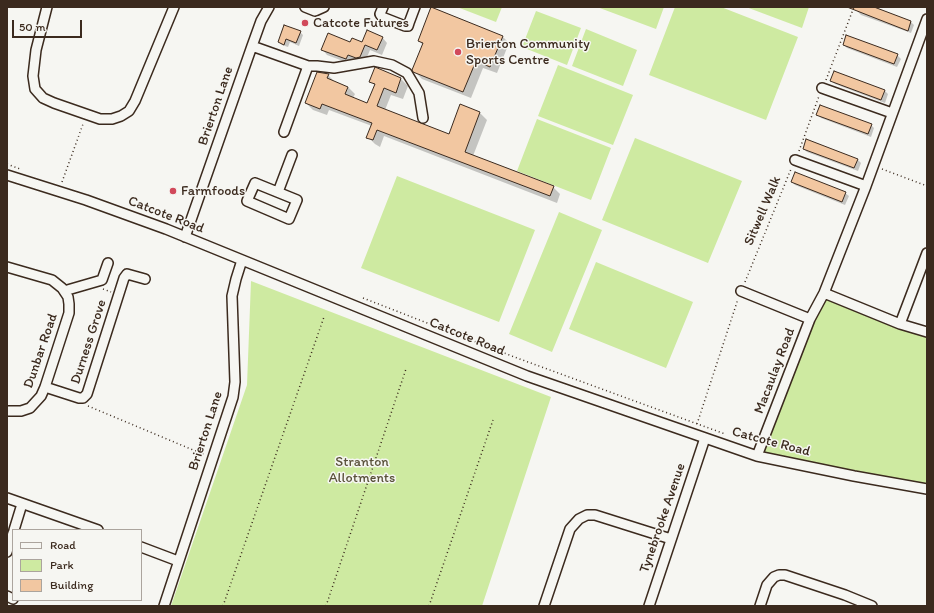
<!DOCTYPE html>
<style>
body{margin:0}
#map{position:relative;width:934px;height:613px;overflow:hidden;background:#f6f6f2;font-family:Itim,sans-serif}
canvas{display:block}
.frame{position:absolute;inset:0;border:8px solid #3b2a1e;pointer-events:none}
.legend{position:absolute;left:12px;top:529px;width:130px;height:72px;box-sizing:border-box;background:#f6f6f2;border:1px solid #aba49d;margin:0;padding:5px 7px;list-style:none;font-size:12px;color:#3b2a1e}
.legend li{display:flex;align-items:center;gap:8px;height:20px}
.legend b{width:20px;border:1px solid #aba49d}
.scale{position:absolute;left:12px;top:20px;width:70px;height:18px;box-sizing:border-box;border:2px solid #3b2a1e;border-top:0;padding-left:5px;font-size:12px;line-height:14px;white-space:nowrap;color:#3b2a1e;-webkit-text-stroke:3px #f6f6f2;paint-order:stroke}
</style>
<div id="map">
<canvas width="934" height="613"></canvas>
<div class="frame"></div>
<ul class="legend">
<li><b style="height:5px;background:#f6f6f2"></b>Road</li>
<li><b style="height:11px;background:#ceeaa1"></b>Park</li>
<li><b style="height:11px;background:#f2c7a1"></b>Building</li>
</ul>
<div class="scale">50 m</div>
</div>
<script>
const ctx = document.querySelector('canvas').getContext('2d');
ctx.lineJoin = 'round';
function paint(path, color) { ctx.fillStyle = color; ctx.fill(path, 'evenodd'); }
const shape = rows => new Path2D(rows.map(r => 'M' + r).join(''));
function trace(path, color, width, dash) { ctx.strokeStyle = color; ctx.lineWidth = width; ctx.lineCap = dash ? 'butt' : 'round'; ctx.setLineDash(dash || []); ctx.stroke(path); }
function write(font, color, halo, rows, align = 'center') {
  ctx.font = font + ' Itim,sans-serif'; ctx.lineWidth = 3; ctx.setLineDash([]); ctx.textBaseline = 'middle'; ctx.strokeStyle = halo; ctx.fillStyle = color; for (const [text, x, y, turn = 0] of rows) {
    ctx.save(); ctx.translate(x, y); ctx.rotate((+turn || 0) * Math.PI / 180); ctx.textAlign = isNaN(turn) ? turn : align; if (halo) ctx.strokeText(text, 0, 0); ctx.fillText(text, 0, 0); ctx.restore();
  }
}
const green = shape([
 [457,7,502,7,496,22],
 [597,7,664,7,656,29],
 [675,7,721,7,798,37,766,120,649,75],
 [746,7,809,7,802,28],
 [536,11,581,28,567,65,522,47],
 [586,29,637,50,623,86,572,66],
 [558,65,633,95,613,145,538,116],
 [537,119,611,148,591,200,517,171],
 [635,138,742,181,708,263,602,220],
 [397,176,535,230,499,322,361,268],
 [559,212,602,230,552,352,509,334],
 [596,262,693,302,666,368,569,329],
 [251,281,551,397,482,606,171,606,247,385],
 [824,293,927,330,927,489,757,456]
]);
const shadow = shape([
 [859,7,872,7,911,22,914,25,911,33,861,15,857,11],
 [300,32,303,35,299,46,290,42,288,47,282,45,279,42],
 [502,36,509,43,497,73,483,68,471,98,422,79,414,71,423,45,419,41],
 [382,37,387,43,382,55,370,50,365,62,362,63,353,59,351,64,327,55,322,49,351,43,362,43],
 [844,45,897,55,901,59,897,67,847,48],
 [376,69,401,79,408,86,403,99,391,95,385,110,450,135,461,105,480,113,487,120,473,156,553,187,560,194,557,203,384,136,380,147,375,144,368,137,372,126,329,110,327,115,313,110,306,103,328,75,335,82,348,87,355,94,353,98,368,104,375,86,371,81],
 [831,80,885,91,888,94,885,103,835,84],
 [818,114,871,125,874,128,871,137,821,118],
 [804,149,857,159,861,163,858,171,807,152],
 [792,182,845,193,849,196,845,205,795,185]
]);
const building = shape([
 [431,7,503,36,490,67,476,61,463,92,413,72,412,70,423,43,418,41,431,7],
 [847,7,874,7,911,21,908,31,847,7],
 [284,25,301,31,296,43,286,39,284,45,278,42,284,25],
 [367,30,383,37,377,50,365,45,360,57,356,58,348,55,346,59,321,50,328,33,350,42,352,38,362,42,367,30],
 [846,35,898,54,894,64,843,45,846,35],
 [375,67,401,78,396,93,384,88,377,106,449,134,460,104,480,112,465,152,554,186,550,196,377,130,373,140,366,138,372,123,322,104,320,109,305,103,317,72,329,74,327,78,348,87,345,94,367,103,375,84,369,82,375,67],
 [834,71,885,90,881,100,830,81,834,71],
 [820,105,872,124,868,134,816,115,820,105],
 [806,139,858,159,854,168,803,149,806,139],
 [795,172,846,192,842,202,791,182,795,172]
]);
const path = shape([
 [826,80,854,7],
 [799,151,819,96],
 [7,164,20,169],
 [882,169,927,186],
 [62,182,83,124],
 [745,282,791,169],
 [103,289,111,292],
 [363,298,517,358,725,434],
 [88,406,205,455],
 [697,424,738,299],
 [223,606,324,317],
 [326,606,406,369],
 [429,606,493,420]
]);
const minor = shape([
 [47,7,36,50,33,76,35,89,43,98,54,103,100,119,112,119,121,116,129,111,135,101,174,7],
 [305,7,315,11,324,7],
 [383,7,380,14,382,17,405,26,408,26,409,23,415,7],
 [252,46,308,66,284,132],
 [308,66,317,66,334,68,374,61,392,65,407,73,419,93,423,118],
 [822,88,892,113],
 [795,160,866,186],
 [7,175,86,200,166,229,527,376,757,456,854,476,927,489],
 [255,183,297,200,289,219,247,201,255,183],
 [278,192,292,155],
 [185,237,252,46,261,21,269,7],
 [7,267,52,280,62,288,68,297,69,304,69,313,45,387,41,396,30,408,21,411,7,411],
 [64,291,102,280,108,263],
 [741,291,810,319],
 [824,293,900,324,927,332],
 [900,324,927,253],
 [45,387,79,398,83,398,87,394,124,278,127,274,145,279],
 [757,456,810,319,824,293,866,186,927,19],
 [7,498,98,530],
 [14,530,22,504],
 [141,547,178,561],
 [7,552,13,533],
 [7,596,13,599],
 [164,606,233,397,235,382,232,296,236,279,242,260],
 [544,606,570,529,579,519,587,515,595,515,671,539],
 [649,606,705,438],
 [760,606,767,585,774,577,779,575,785,575,845,595,872,606]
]);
const markers = [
 [305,23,4,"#d1495b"],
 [458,52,4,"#d1495b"],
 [173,191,4,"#d1495b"]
];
const poiNames = [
 ["Catcote Futures",313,23],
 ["Brierton Community",466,44],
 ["Sports Centre",466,60],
 ["Farmfoods",181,191]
];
const streetNames = [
 ["Brierton Lane",216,106,-71],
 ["Sitwell Walk",763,211,-67],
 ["Catcote Road",166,215,21],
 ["Catcote Road",467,337,22],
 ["Durness Grove",89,342,-72],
 ["Dunbar Road",41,351,-71],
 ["Macaulay Road",775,371,-69],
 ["Brierton Lane",206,431,-72],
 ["Catcote Road",771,442,15],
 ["Tynebrooke Avenue",663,518,-71]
];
const parkNames = [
 ["Stranton",362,462],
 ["Allotments",362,478]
];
paint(green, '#ceeaa1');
paint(shadow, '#0003');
paint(building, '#f2c7a1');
trace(building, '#3b2a1e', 1);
trace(minor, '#3b2a1e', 12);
trace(path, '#3b2a1e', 1.5, [1, 3]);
trace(minor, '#f6f6f2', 9);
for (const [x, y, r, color] of markers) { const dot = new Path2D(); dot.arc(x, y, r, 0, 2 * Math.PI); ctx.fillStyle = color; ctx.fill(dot); trace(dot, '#f6f6f2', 1.5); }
write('14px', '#3b2a1e', '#f6f6f2', poiNames, 'left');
write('14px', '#3b2a1e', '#f6f6f2', streetNames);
write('14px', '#585038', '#f6f6f2', parkNames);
</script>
